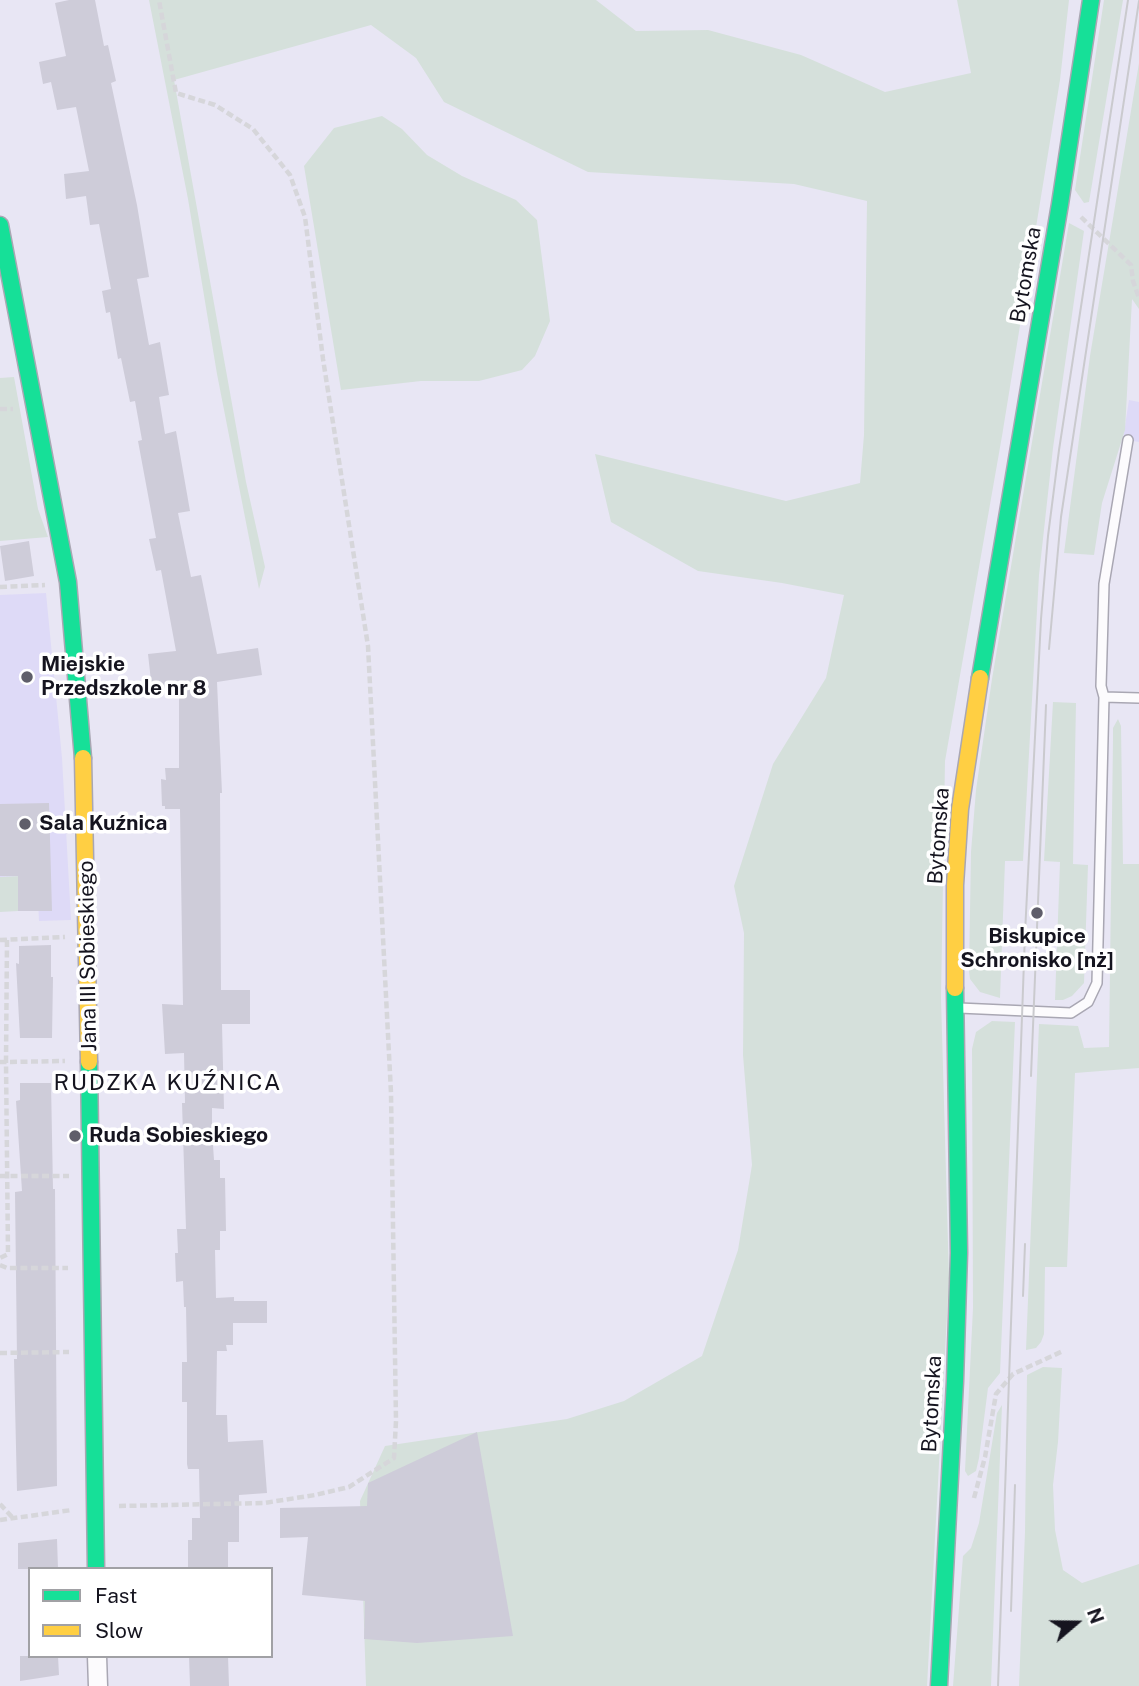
<!DOCTYPE html>
<meta charset="utf-8">
<style>
body{margin:0}
#map{position:relative;width:1139px;height:1686px;overflow:hidden;background:#e8e6f4;font-family:"Public Sans",sans-serif}
canvas{display:block}
.legend{position:absolute;left:28px;top:1567px;width:245px;height:91px;box-sizing:border-box;background:#fff;border:2px solid #a1a1a5;margin:0;padding:9px 12px;list-style:none;font-size:21px;color:#15141f}
.legend li{display:flex;align-items:center;gap:14px;height:35px}
.legend b{width:35px;border:2px solid #a1a1a5}
.north{position:absolute;left:1041px;top:1588px;width:70px;height:70px;-webkit-text-stroke:5px #fff;paint-order:stroke;rotate:70deg;font-size:19px;font-weight:700;line-height:28px;text-align:center;color:#15141f}
.north::after{content:'';display:block;margin:auto;width:24px;height:32px;background:#15141f;clip-path:polygon(50% 0,100% 100%,50% 72%,0 100%)}
</style>
<div id="map">
<canvas width="1139" height="1686"></canvas>
<ul class="legend">
<li><b style="height:9px;background:#16e098"></b>Fast</li>
<li><b style="height:9px;background:#ffcf43"></b>Slow</li>
</ul>
<div class="north">N</div>
</div>
<script>
const ctx = document.querySelector('canvas').getContext('2d');
ctx.lineJoin = 'round';
function paint(path, color) { ctx.fillStyle = color; ctx.fill(path, 'evenodd'); }
const shape = rows => new Path2D(rows.map(r => 'M' + r).join(''));
function trace(path, color, width, dash) { ctx.strokeStyle = color; ctx.lineWidth = width; ctx.lineCap = dash ? 'butt' : 'round'; ctx.setLineDash(dash || []); ctx.stroke(path); }
function write(font, color, halo, rows, align = 'center') {
  ctx.font = font + ' "Public Sans",sans-serif'; ctx.lineWidth = 7; ctx.setLineDash([]); ctx.textBaseline = 'middle'; ctx.strokeStyle = halo; ctx.fillStyle = color; for (const [text, x, y, turn = 0] of rows) {
    ctx.save(); ctx.translate(x, y); ctx.rotate((+turn || 0) * Math.PI / 180); ctx.textAlign = isNaN(turn) ? turn : align; if (halo) ctx.strokeText(text, 0, 0); ctx.fillText(text, 0, 0); ctx.restore();
  }
}
const built = shape([
 [1129,400,1139,402,1139,442,1123,439],
 [46,593,62,758,71,920,39,921,37,876,0,877,0,595]
]);
const green = shape([
 [149,0,596,0,636,31,708,30,801,55,885,92,971,73,957,0,1069,0,1060,80,1002,436,945,761,941,998,949,1278,927,1686,366,1686,360,1501,385,1446,567,1419,624,1401,702,1356,738,1250,752,1165,743,1055,744,933,734,886,773,764,826,678,844,595,782,583,698,571,611,522,595,454,786,501,860,483,864,435,867,201,794,184,588,172,444,102,416,58,371,25,174,80,246,482,265,567,259,589,217,374,188,199],
 [1104,0,1123,0,1089,202,1084,203,1075,190],
 [1139,63,1139,309,1132,299,1125,430,1102,503,1094,555,1064,553,1090,356],
 [382,116,402,129,427,155,462,176,516,200,537,220,550,321,535,356,522,370,479,381,421,381,341,390,304,166,334,128],
 [1069,223,1084,231,1053,448,1039,575,1023,861,1005,861,1000,998,980,992,970,979,969,971,971,852,976,790,992,679],
 [14,377,38,509,48,537,0,541,0,378],
 [1053,702,1076,703,1073,864,1088,865,1084,983,1072,996,1063,1000,1055,1000,1060,862,1044,861],
 [1118,719,1121,726,1123,864,1139,864,1139,1068,1075,1073,1067,1267,1045,1267,1044,1334,1041,1342,1036,1348,1026,1350,1039,1024,1078,1026,1084,1048,1109,1047,1113,739,1113,728],
 [20,876,18,911,0,912,0,877],
 [992,1021,1015,1022,1000,1373,988,1388,979,1458,976,1471,968,1476,965,1471,973,1308,972,1049,976,1032],
 [1043,1367,1062,1368,1058,1442,1053,1485,1055,1530,1063,1570,1082,1583,1139,1564,1139,1686,1019,1686,1025,1532,1027,1375],
 [1002,1405,991,1686,953,1686,963,1556,971,1548,979,1523,997,1413]
]);
const building = shape([
 [69,0,95,0,104,46,108,45,116,81,111,83,137,205,149,277,137,279,149,345,160,342,169,395,159,397,165,434,176,431,190,511,178,513,191,577,201,575,217,654,258,648,262,675,217,682,222,793,220,793,221,990,250,990,250,1024,222,1024,224,1109,212,1108,212,1131,214,1160,220,1160,220,1178,225,1178,226,1231,220,1231,220,1250,215,1250,216,1298,234,1297,234,1301,267,1301,267,1323,233,1323,233,1345,226,1345,227,1351,217,1351,216,1415,227,1415,228,1442,263,1440,267,1493,239,1495,239,1542,228,1542,228,1569,188,1569,188,1540,192,1540,192,1518,200,1518,199,1469,188,1469,187,1464,187,1402,182,1402,182,1362,187,1362,186,1307,184,1307,183,1281,176,1282,175,1253,178,1253,177,1229,186,1229,182,1103,185,1103,184,1053,165,1054,162,1004,183,1005,180,809,165,809,165,806,162,806,161,779,166,780,165,768,179,768,179,687,152,690,148,654,176,651,161,570,156,571,149,539,156,538,138,441,142,440,135,401,130,402,121,358,118,359,110,312,106,313,102,291,111,289,99,224,90,225,86,196,66,199,64,174,89,171,76,107,57,110,51,82,43,84,39,62,66,56,55,3],
 [29,541,34,576,5,581,0,546],
 [49,803,52,911,18,911,18,876,0,876,0,804],
 [51,945,51,977,53,977,52,1038,20,1038,16,963,19,964,19,946],
 [20,1083,51,1083,53,1189,55,1189,57,1486,17,1491,14,1359,17,1359,15,1192,22,1191,16,1101,20,1100],
 [477,1432,513,1636,417,1643,364,1639,365,1601,302,1595,308,1537,280,1538,280,1508,367,1506,368,1483],
 [57,1539,58,1569,18,1569,18,1543],
 [20,1656,58,1656,59,1675,20,1681],
 [189,1656,228,1656,229,1686,190,1686]
]);
const path = shape([
 [1081,217,1131,265,1133,281,1139,298],
 [0,409,13,409],
 [0,587,45,585],
 [0,940,65,937],
 [7,940,6,1062,65,1061],
 [0,1062,6,1062,8,1254,0,1258],
 [0,1176,69,1176],
 [0,1265,7,1268,68,1268],
 [0,1353,69,1352],
 [974,1498,985,1457,996,1394,1013,1374,1063,1351],
 [0,1504,12,1517],
 [119,1506,264,1503,315,1495,349,1487,394,1458,396,1421,391,1093,368,646,323,359,305,217,290,175,253,129,215,105,176,93,159,0],
 [0,1520,72,1510]
]);
const lane = shape([
 [1104,697,1101,686,1104,584,1128,440],
 [959,1008,1071,1013,1088,1002,1097,983,1104,697,1139,698]
]);
const street = shape([
 [97,1656,98,1686]
]);
const fast = shape([
 [0,225,68,582,83,758],
 [980,678,1060,204,1091,0],
 [89,1062,96,1569],
 [939,1686,955,1381,959,1253,955,988]
]);
const slow = shape([
 [83,758,89,1062],
 [955,988,955,885,960,809,980,678]
]);
const tram = shape([
 [1049,649,1061,517,1139,1],
 [1031,1076,1046,705],
 [1023,1296,1025,1244],
 [1011,1611,1015,1485],
 [998,1686,1025,933,1041,619,1048,536,1059,450,1128,0]
]);
const markers = [
 [27,677,7,"#5f5e6a"],
 [25,824,7,"#5f5e6a"],
 [1037,913,7,"#5f5e6a"],
 [75,1136,7,"#5f5e6a"]
];
const streetNames = [
 ["Bytomska",1026,275,-80],
 ["Bytomska",939,836,-86],
 ["Jana III Sobieskiego",88,956,-91],
 ["Bytomska",932,1404,-87]
];
const poiNames = [
 ["Miejskie",41,665],
 ["Przedszkole nr 8",41,689],
 ["Sala Kuźnica",39,824],
 ["Biskupice",1037,937,"center"],
 ["Schronisko [nż]",1037,961,"center"],
 ["Ruda Sobieskiego",89,1136]
];
const neighbourhoodNames = [
 ["RUDZKA KUŹNICA",168,1083]
];
paint(built, '#dedaf7');
paint(green, '#d5e0db');
paint(building, '#ceccd9');
trace(lane, '#a9a7b3', 12);
trace(street, '#a9a7b3', 21);
trace(fast, '#a9a7b3', 19);
trace(slow, '#a9a7b3', 19);
trace(path, '#d6d6da', 4.5, [7, 3.5]);
trace(lane, '#fcfbfd', 9);
trace(street, '#fcfbfd', 18);
trace(fast, '#16e098', 16);
trace(slow, '#ffcf43', 16);
trace(tram, '#cacace', 2);
for (const [x, y, r, color] of markers) { const dot = new Path2D(); dot.arc(x, y, r, 0, 2 * Math.PI); ctx.fillStyle = color; ctx.fill(dot); trace(dot, '#fff', 2.5); }
write('21px', '#15141f', '#fff', streetNames);
write('bold 21px', '#15141f', '#fff', poiNames, 'left');
ctx.letterSpacing = '2px';
write('23px', '#15141f', '#fff', neighbourhoodNames);
ctx.letterSpacing = '0px';
</script>
